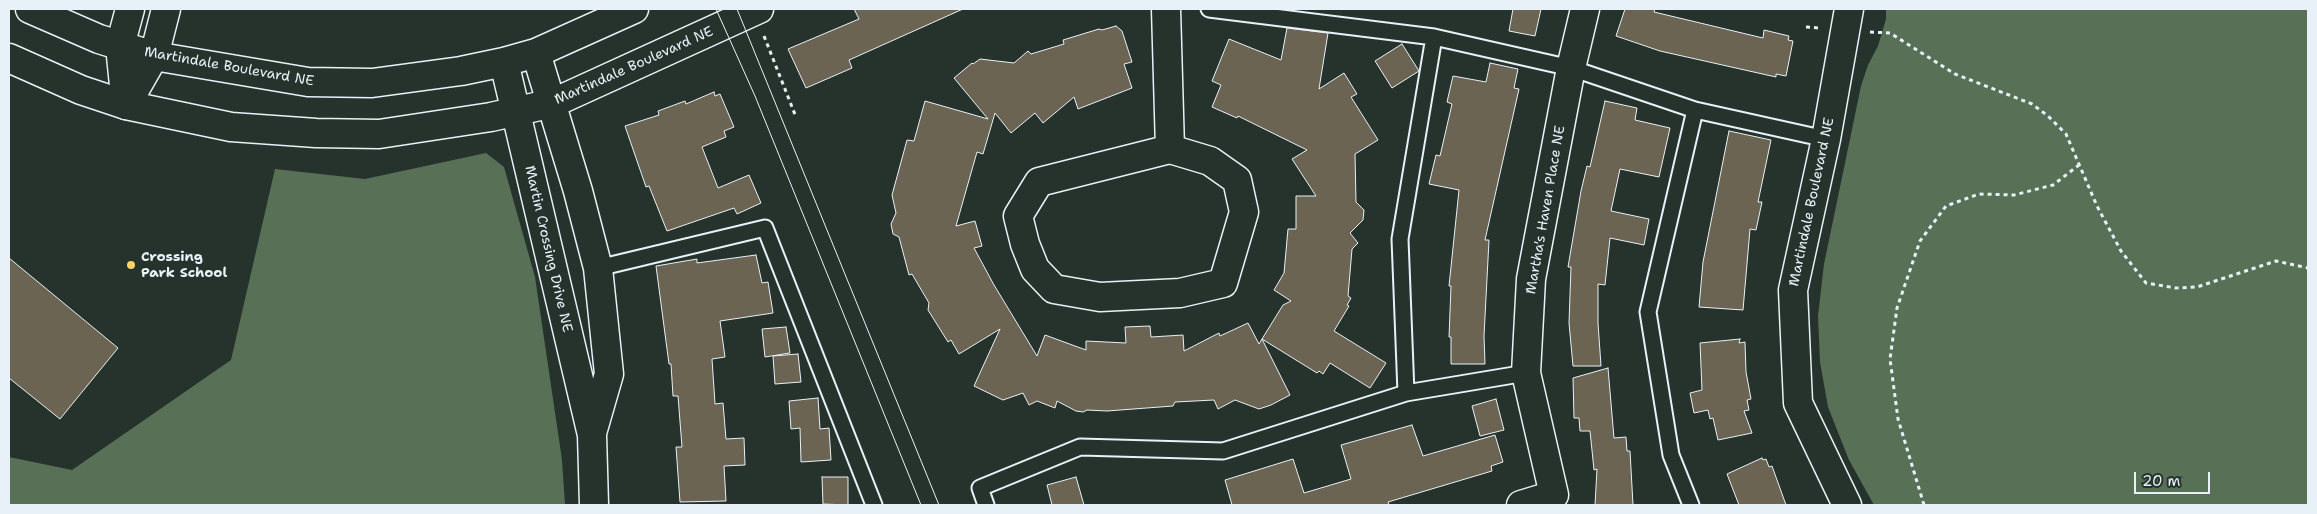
<!DOCTYPE html>
<style>
body{margin:0}
#map{position:relative;width:2317px;height:514px;overflow:hidden;background:#26332d;font-family:"Shantell Sans",sans-serif}
canvas{display:block}
.frame{position:absolute;inset:0;border:10px solid #e8f1f8;pointer-events:none}
.scale{position:absolute;left:2134px;top:472px;width:76px;height:22px;box-sizing:border-box;border:2px solid #e8f1f8;border-top:0;padding-left:6px;font-size:15px;line-height:18px;white-space:nowrap;color:#e8f1f8;-webkit-text-stroke:4px #26332d;paint-order:stroke}
</style>
<div id="map">
<canvas width="2317" height="514"></canvas>
<div class="frame"></div>
<div class="scale">20 m</div>
</div>
<script>
const ctx = document.querySelector('canvas').getContext('2d');
ctx.lineJoin = 'round';
function paint(path, color) { ctx.fillStyle = color; ctx.fill(path, 'evenodd'); }
const shape = rows => new Path2D(rows.map(r => 'M' + r).join(''));
function trace(path, color, width, dash) { ctx.strokeStyle = color; ctx.lineWidth = width; ctx.lineCap = dash ? 'butt' : 'round'; ctx.setLineDash(dash || []); ctx.stroke(path); }
function write(font, color, halo, rows, align = 'center') {
  ctx.font = font + ' "Shantell Sans",sans-serif'; ctx.lineWidth = 4.5; ctx.setLineDash([]); ctx.textBaseline = 'middle'; ctx.strokeStyle = halo; ctx.fillStyle = color; for (const [text, x, y, turn = 0] of rows) {
    ctx.save(); ctx.translate(x, y); ctx.rotate((+turn || 0) * Math.PI / 180); ctx.textAlign = isNaN(turn) ? turn : align; if (halo) ctx.strokeText(text, 0, 0); ctx.fillText(text, 0, 0); ctx.restore();
  }
}
const green = shape([
 [1886,9,2308,9,2308,505,1874,505,1849,460,1828,407,1820,362,1818,316,1824,264,1861,86,1868,65,1878,46,1886,19],
 [486,153,504,167,535,277,562,460,565,505,9,505,9,457,72,470,231,360,275,169,365,179]
]);
const building = shape([
 [854,9,963,9,849,60,852,68,806,88,788,49,859,19,854,9],
 [1513,9,1541,9,1535,36,1509,31,1513,9],
 [1625,9,1655,9,1654,12,1763,38,1764,30,1789,36,1788,40,1793,41,1786,76,1776,74,1776,77,1660,51,1616,36,1625,9],
 [1116,26,1122,31,1132,62,1124,64,1132,88,1078,109,1074,97,1043,123,1035,113,1011,133,995,113,983,154,977,152,956,226,975,221,982,246,974,248,994,285,1037,356,1045,335,1086,350,1086,341,1126,343,1125,327,1150,326,1151,337,1183,335,1184,351,1219,333,1220,336,1248,323,1259,344,1262,339,1290,395,1271,405,1259,409,1235,400,1218,409,1214,400,1175,402,1173,406,1107,411,1087,410,1083,412,1076,411,1057,401,1055,408,1037,401,1029,405,1023,393,1003,400,974,386,1000,329,959,354,951,340,948,342,928,310,929,303,912,274,909,275,899,237,893,234,891,224,896,213,892,195,907,140,914,141,925,101,988,119,954,78,972,63,973,64,980,59,1014,63,1028,51,1031,54,1064,44,1063,40,1099,29,1102,30,1116,26],
 [1287,28,1328,33,1319,89,1344,73,1357,94,1351,97,1378,140,1355,154,1356,202,1364,210,1363,220,1350,233,1358,243,1352,249,1348,296,1351,298,1347,305,1349,306,1334,331,1386,363,1370,388,1330,363,1323,374,1319,371,1317,373,1262,339,1283,305,1291,301,1274,290,1284,273,1288,229,1296,229,1296,196,1316,196,1292,159,1307,150,1238,116,1237,118,1212,107,1221,85,1212,81,1229,39,1281,60,1287,28],
 [1402,44,1419,71,1392,88,1375,61,1402,44],
 [1490,63,1518,69,1514,88,1519,89,1485,240,1489,240,1484,336,1485,364,1451,364,1451,337,1449,337,1451,286,1449,286,1459,190,1429,184,1436,155,1440,156,1452,104,1447,102,1453,76,1486,82,1490,63],
 [714,92,715,96,720,94,734,127,724,131,726,137,702,147,718,188,749,175,761,203,737,214,734,208,667,231,649,186,646,187,625,126,659,115,658,111,685,101,686,104,714,92],
 [1605,101,1637,108,1635,120,1670,128,1659,177,1620,169,1611,211,1649,219,1644,245,1610,238,1605,285,1598,284,1598,323,1601,366,1573,366,1569,323,1571,267,1568,267,1581,191,1587,166,1590,167,1605,101],
 [1729,131,1771,140,1758,202,1762,202,1756,230,1750,229,1743,310,1699,307,1703,262,1729,131],
 [756,255,762,283,768,282,773,313,720,321,725,357,712,359,715,404,723,403,726,439,744,438,745,465,724,466,726,501,680,502,676,447,682,447,678,396,673,396,671,364,669,364,656,266,697,259,697,263,756,255],
 [9,258,118,348,60,419,9,378,9,258],
 [786,327,790,353,765,357,762,329,786,327],
 [1740,339,1739,343,1745,342,1746,372,1751,399,1747,400,1749,410,1744,411,1752,433,1718,440,1713,418,1710,419,1708,410,1694,413,1690,393,1702,390,1700,343,1740,339],
 [798,354,801,382,775,384,773,356,798,354],
 [1608,368,1614,438,1626,437,1627,451,1630,451,1633,505,1595,505,1597,469,1594,470,1590,431,1580,431,1579,418,1574,418,1573,378,1608,368],
 [818,398,820,429,829,428,831,460,801,462,800,428,791,429,789,401,818,398],
 [1496,399,1504,430,1480,436,1472,406,1496,399],
 [1412,425,1423,456,1495,435,1503,462,1491,466,1492,471,1388,502,1389,505,1232,505,1225,480,1293,459,1304,493,1351,479,1341,445,1412,425],
 [1762,458,1763,460,1766,459,1769,467,1772,466,1786,505,1739,505,1727,474,1762,458],
 [822,477,848,477,848,505,823,504,822,477],
 [1076,477,1084,505,1052,505,1047,485,1076,477]
]);
const path = shape([
 [1806,27,1819,28],
 [1870,32,1890,33,1955,74,2032,104,2048,116,2066,134,2097,206,2121,251,2146,283,2176,288,2197,287,2276,261,2308,268],
 [764,36,796,117],
 [1924,505,1898,419,1890,359,1897,308,1920,241,1946,206,1979,194,2014,195,2053,185,2079,165]
]);
const service = shape([
 [1209,9,1434,37,1571,68,1695,110,1826,139],
 [598,268,765,228,874,505],
 [1406,393,1526,373],
 [986,505,980,488,1080,447,1223,451,1406,393,1400,239,1434,37],
 [1691,505,1671,455,1648,312,1695,110]
]);
const minor = shape([
 [1166,9,1170,149],
 [126,105,154,56,166,9],
 [126,105,120,46,130,9],
 [1170,149,1210,161,1237,180,1244,212,1223,283,1180,293,1100,297,1054,289,1035,269,1025,244,1018,216,1039,182,1170,149],
 [1521,505,1554,495,1526,373,1531,279,1571,68,1585,9]
]);
const tertiary = shape([
 [30,9,99,39,154,56,308,82,372,83,461,71,504,62,536,53,634,9],
 [536,53,578,191,598,268,609,374,592,433],
 [9,58,81,90,126,105,231,127,316,133,379,134,491,117,553,103,759,9],
 [504,62,592,435,594,505],
 [1847,505,1798,403,1793,290,1826,139,1849,9]
]);
const tram = shape([
 [716,9,755,96,921,505],
 [737,9,939,505]
]);
const markers = [
 [131,265,5,"#ffd166"]
];
const streetNames = [
 ["Martindale Boulevard NE",634,66,-24],
 ["Martindale Boulevard NE",229,67,10],
 ["Martindale Boulevard NE",1812,202,-78],
 ["Martha's Haven Place NE",1546,210,-80],
 ["Martin Crossing Drive NE",548,249,77]
];
const poiNames = [
 ["Crossing",141,257],
 ["Park School",141,273]
];
paint(green, '#587156');
paint(building, '#6b6453');
trace(building, '#e8f1f8', 1);
trace(service, '#e8f1f8', 19);
trace(minor, '#e8f1f8', 31);
trace(tertiary, '#e8f1f8', 31);
trace(path, '#e8f1f8', 3, [4, 4]);
trace(service, '#26332d', 15);
trace(minor, '#26332d', 28);
trace(tertiary, '#26332d', 28);
trace(tram, '#e8f1f8', 1);
for (const [x, y, r, color] of markers) { const dot = new Path2D(); dot.arc(x, y, r, 0, 2 * Math.PI); ctx.fillStyle = color; ctx.fill(dot); trace(dot, '#26332d', 2); }
write('14px', '#e8f1f8', '#26332d', streetNames);
write('bold 14px', '#e8f1f8', '#26332d', poiNames, 'left');
</script>
